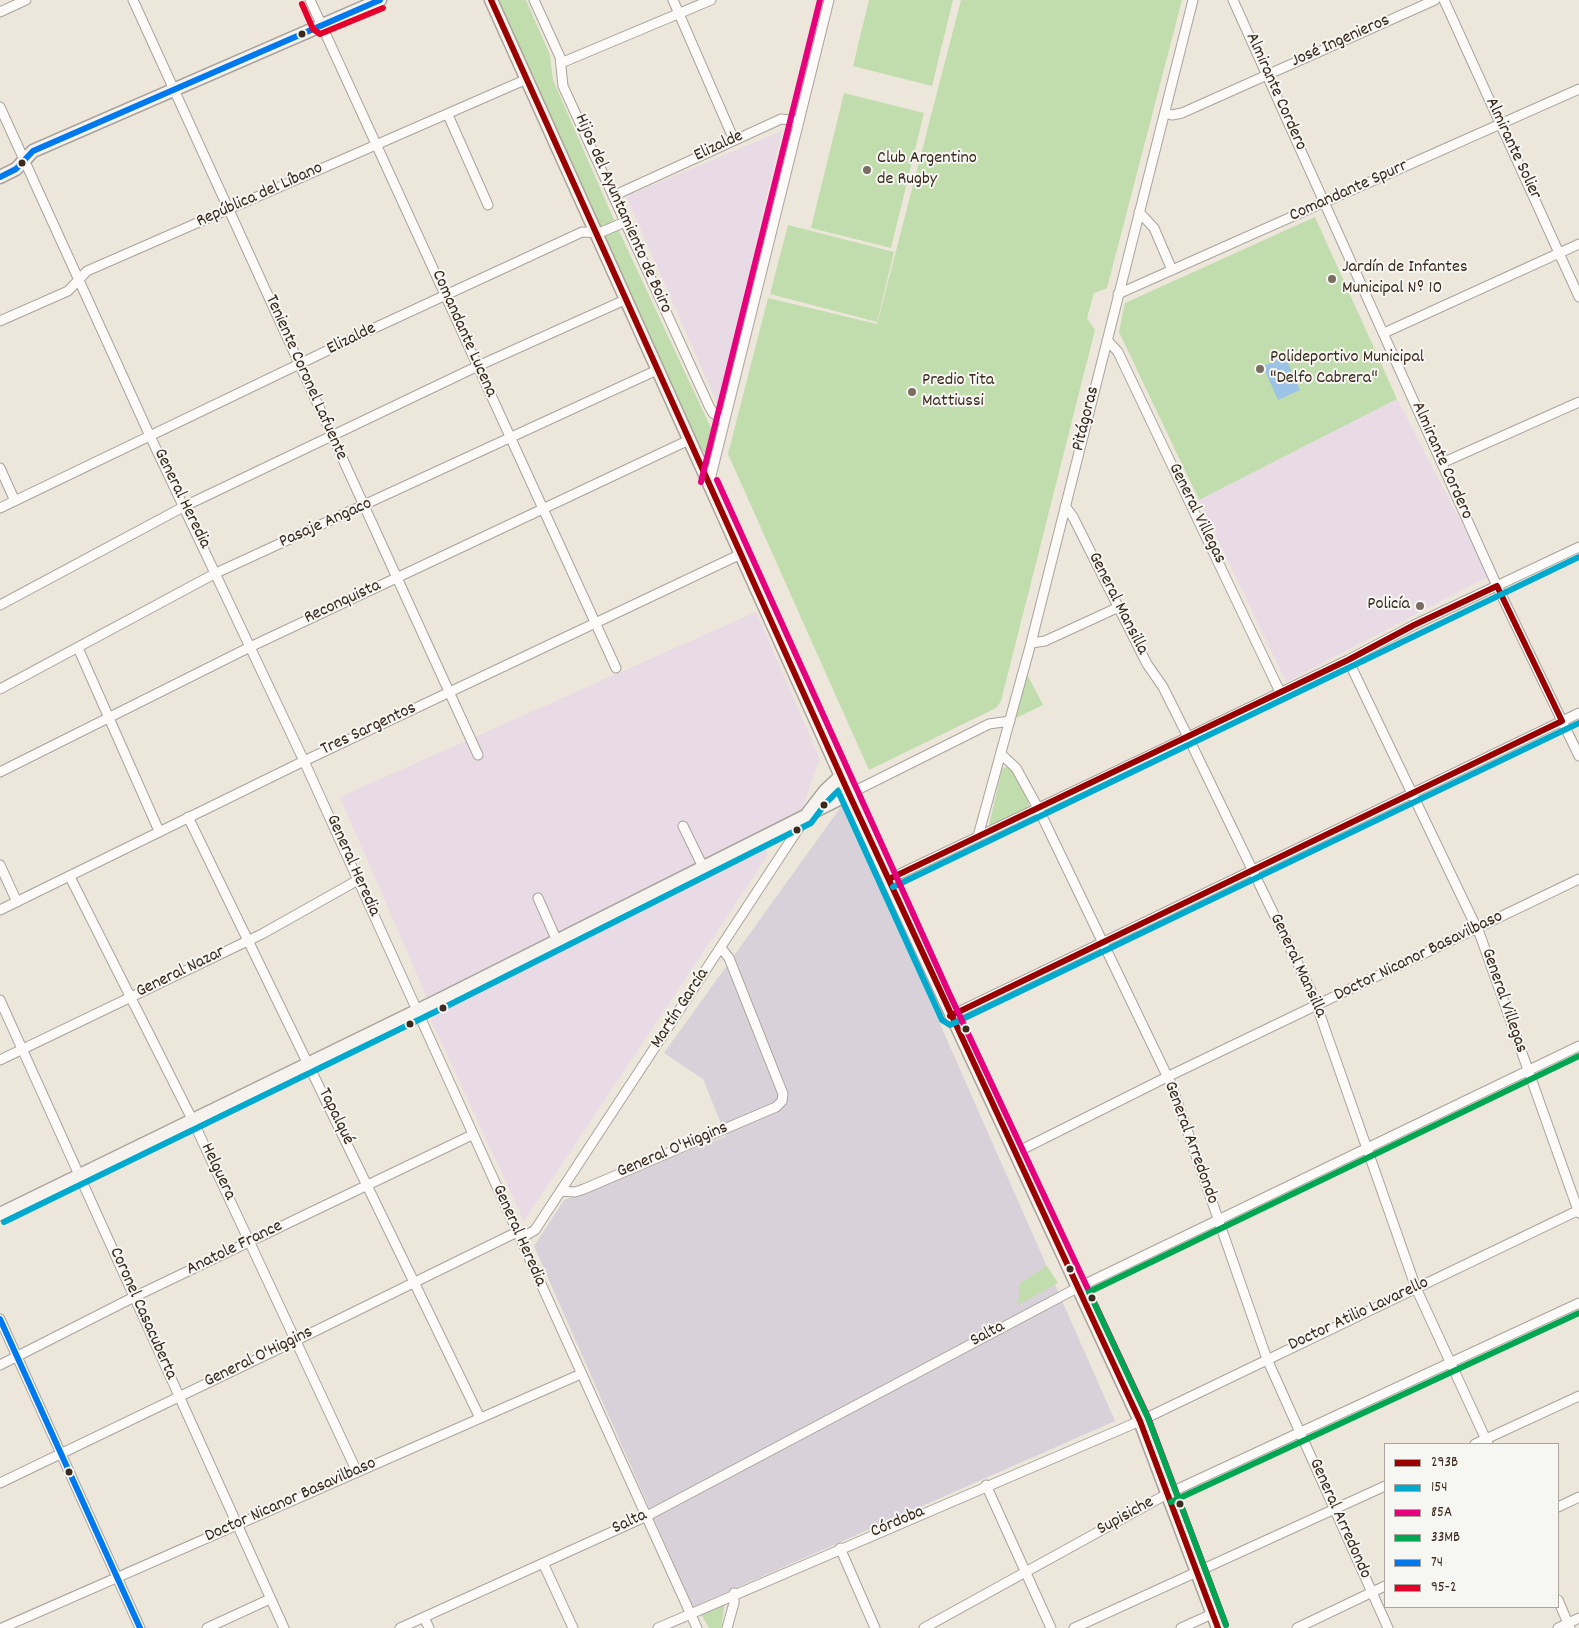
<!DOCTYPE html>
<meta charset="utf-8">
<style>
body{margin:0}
#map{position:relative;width:1579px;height:1628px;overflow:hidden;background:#ece6db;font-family:Dekko,sans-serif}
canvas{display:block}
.legend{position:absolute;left:1384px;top:1443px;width:175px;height:165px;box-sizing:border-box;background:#f6f6f2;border:1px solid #aba49d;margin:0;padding:6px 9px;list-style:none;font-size:15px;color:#3b2a1e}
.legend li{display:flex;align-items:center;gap:10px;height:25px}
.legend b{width:25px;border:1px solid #aba49d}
</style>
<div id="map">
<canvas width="1579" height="1628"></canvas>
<ul class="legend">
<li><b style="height:6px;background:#990100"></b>293B</li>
<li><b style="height:6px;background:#00a9ce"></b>154</li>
<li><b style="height:6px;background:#e5007d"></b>85A</li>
<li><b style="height:6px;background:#00a651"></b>33MB</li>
<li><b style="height:6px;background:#0079ef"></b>74</li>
<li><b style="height:6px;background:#e4002b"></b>95-2</li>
</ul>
</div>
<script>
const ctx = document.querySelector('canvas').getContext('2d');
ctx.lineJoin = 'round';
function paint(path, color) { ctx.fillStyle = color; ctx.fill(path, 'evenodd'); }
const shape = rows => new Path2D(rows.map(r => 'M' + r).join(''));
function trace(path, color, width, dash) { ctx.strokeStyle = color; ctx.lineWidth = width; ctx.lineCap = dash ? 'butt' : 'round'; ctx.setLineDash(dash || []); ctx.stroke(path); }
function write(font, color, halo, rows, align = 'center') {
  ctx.font = font + ' Dekko,sans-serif'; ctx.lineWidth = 4; ctx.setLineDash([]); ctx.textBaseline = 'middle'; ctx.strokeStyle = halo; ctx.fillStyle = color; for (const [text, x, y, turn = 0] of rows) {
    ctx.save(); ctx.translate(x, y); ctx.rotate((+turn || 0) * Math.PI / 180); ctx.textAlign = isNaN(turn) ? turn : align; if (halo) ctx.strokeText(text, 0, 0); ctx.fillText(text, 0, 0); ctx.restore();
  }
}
const built = shape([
 [782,131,718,405,626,196],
 [1397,399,1489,576,1286,682,1199,500],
 [756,612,820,759,796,826,428,1000,340,797],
 [766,849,768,855,524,1221,431,1020,436,1014]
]);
const industrial = shape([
 [843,804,1115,1421,693,1607,534,1246,564,1200,726,1136,703,1079,664,1053]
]);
const green = shape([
 [497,0,526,0,550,55,553,80,615,222,604,227,600,225],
 [869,0,953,0,932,86,853,66],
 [961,0,1182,0,1107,288,1094,293,1087,318,1095,330,1001,701,996,708,869,770,728,454,768,298,877,324],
 [844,93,924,113,891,248,811,228],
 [1315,217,1397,399,1199,500,1119,332,1125,303],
 [788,225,894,252,877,322,770,294],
 [618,229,711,428,711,449,708,452,705,453,701,449,605,237],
 [1027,674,1043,705,1014,719],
 [1005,767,1012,769,1028,801,1029,806,1026,810,993,825,989,825,1002,769],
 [1047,1266,1058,1283,1018,1305,1020,1283],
 [725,1603,721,1628,709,1628,701,1614]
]);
const water = shape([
 [1285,357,1300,390,1278,400,1263,366]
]);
const street = shape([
 [133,0,478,755],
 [310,0,616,668],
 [534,0,560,57,563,86,709,406,713,413,724,421],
 [673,0,734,140],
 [1233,0,1497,586,1579,756],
 [1444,0,1579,297],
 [0,12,26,0],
 [561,63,711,0],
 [0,107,150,436,304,761,697,1628],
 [1165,113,1172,115,1182,113,1435,0],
 [448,115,488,205],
 [613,196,781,119,799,121],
 [1139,212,1154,228,1172,270],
 [1118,294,1579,89],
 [0,321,68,291,87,271,527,79],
 [1384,333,1579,244],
 [1107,340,1118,352,1280,692],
 [1442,463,1579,402],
 [0,468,15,501],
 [709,484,829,0],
 [1065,506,1073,517,1147,664,1163,687,1188,737,1313,995,1416,1288,1488,1444],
 [0,508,368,331,582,232,599,233,625,222],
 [0,605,185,506,478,366,627,299],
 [1031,643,1045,641,1119,607],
 [78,648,159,831],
 [1348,660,1480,935,1579,1213],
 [0,689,216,573,657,370],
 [1001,754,1016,768,1038,808,1171,1084,1267,1359,1388,1628],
 [0,772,250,647,689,440],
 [849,794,989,724,1010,721],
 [188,817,480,1418],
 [683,826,703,867],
 [978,836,1031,643,1193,0],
 [0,865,17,902],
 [70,877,192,1119,357,1472],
 [889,879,1188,737,1348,660,1414,625,1579,547],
 [538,898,557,941],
 [0,910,304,761,741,554],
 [0,1000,284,1628],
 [950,1016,1579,713],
 [0,1060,262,934,358,880],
 [1015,1153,1167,1077,1579,879],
 [561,1191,575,1192,584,1189,776,1107,782,1101,783,1094,729,958,721,948],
 [520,1239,535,1230,806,817],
 [0,1319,140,1628],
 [0,1365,134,1297,472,1135],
 [1475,1444,1579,1396],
 [0,1483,297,1340,517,1232],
 [986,1485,1051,1628],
 [1558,1507,1579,1497],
 [840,1548,875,1628],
 [543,1563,573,1628],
 [1558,1600,1570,1628],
 [424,1617,429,1628],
 [2,1628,581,1374],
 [207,1628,270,1599],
 [400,1628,647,1516,1077,1288,1579,1046],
 [658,1628,1140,1421,1579,1210],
 [727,1628,734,1603,734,1593],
 [924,1628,1167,1494,1579,1303],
 [1074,1628,1385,1486],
 [1181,1628,1212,1614],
 [1297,1628,1385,1586],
 [1558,1628,1579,1618]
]);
const secondary = shape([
 [491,0,849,794,1140,1421,1218,1628],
 [0,177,16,169,33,151,380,0],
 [808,813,825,791,841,776],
 [0,1214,439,1000,849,794]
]);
const bus1 = shape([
 [491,0,849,794,1140,1421,1218,1628],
 [1497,586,1562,721],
 [889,879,1348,660,1414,625,1497,586],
 [950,1016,1562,721]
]);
const bus2 = shape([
 [893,887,1579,557],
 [4,1222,443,1008,811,823,826,803,838,791,942,1020,950,1025,1579,723]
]);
const bus3 = shape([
 [717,480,949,993,1148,1417,1226,1625],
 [701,482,820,0]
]);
const bus4 = shape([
 [1171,1502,1579,1313],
 [1226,1625,1148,1418,1089,1292,1579,1056]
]);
const bus5 = shape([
 [0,177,16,169,33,151,380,0],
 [0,1319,140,1628]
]);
const bus6 = shape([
 [302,4,313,29,320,34,383,8]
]);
const markers = [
 [302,34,4.5,"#3b2a1e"],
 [22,163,4.5,"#3b2a1e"],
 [867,170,5,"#796c60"],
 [1332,279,5,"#796c60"],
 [1260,369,5,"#796c60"],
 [912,392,5,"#796c60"],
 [1420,606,5,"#796c60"],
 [824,805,4.5,"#3b2a1e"],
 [797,830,4.5,"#3b2a1e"],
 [443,1008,4.5,"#3b2a1e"],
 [410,1024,4.5,"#3b2a1e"],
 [966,1029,4.5,"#3b2a1e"],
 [1070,1269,4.5,"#3b2a1e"],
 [1092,1298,4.5,"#3b2a1e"],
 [69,1472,4.5,"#3b2a1e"],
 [1180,1504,4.5,"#3b2a1e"]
];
const streetNames = [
 ["José Ingenieros",1341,42,-24],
 ["Almirante Cordero",1275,92,66],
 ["Elizalde",719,147,-25],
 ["Almirante Solier",1512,149,65],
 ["Comandante Spurr",1349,192,-24],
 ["República del Líbano",260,196,-24],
 ["Hijos del Ayuntamiento de Boiro",622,214,66],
 ["Comandante Lucena",463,334,66],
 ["Elizalde",352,340,-26],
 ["Teniente Coronel Lafuente",305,378,66],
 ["Pitágoras",1087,419,-76],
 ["Almirante Cordero",1441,461,66],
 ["General Heredia",181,499,64],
 ["General Villegas",1196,514,64],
 ["Pasaje Angaco",326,524,-24],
 ["Reconquista",343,603,-25],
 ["General Mansilla",1117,604,63],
 ["Tres Sargentos",369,730,-25],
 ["General Heredia",352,866,66],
 ["Doctor Nicanor Basavilbaso",1419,957,-26],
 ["General Mansilla",1297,966,65],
 ["General Nazar",181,973,-26],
 ["General Villegas",1503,1001,71],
 ["Martín García",681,1009,-57],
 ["Tapalqué",335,1117,64],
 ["General Arredondo",1190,1143,70],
 ["General O'Higgins",673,1151,-23],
 ["Helguera",217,1172,65],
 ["General Heredia",518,1236,66],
 ["Anatole France",235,1249,-26],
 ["Coronel Casacuberta",142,1314,66],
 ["Doctor Atilio Lavarello",1359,1315,-25],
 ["Salta",988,1335,-28],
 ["General O'Higgins",259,1358,-26],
 ["Doctor Nicanor Basavilbaso",291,1501,-24],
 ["Supisiche",1126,1517,-29],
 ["General Arredondo",1339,1519,66],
 ["Salta",630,1523,-25],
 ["Córdoba",898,1523,-23]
];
const poiNames = [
 ["Club Argentino",877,160],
 ["de Rugby",877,181],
 ["Jardín de Infantes",1342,269],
 ["Municipal Nº 10",1342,290],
 ["Polideportivo Municipal",1270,359],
 ["\"Delfo Cabrera\"",1270,380],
 ["Predio Tita",922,382],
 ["Mattiussi",922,403],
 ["Policía",1410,606,"right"]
];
paint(built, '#e9dbe6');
paint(industrial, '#d8d1d9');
paint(green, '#c2ddad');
paint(water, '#9cc2e5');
trace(street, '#a9a39b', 11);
trace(secondary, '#a9a39b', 15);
trace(street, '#fcfbfa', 9);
trace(secondary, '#f6f3ef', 12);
trace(bus1, '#990100', 6);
trace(bus2, '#00a9ce', 6);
trace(bus3, '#e5007d', 6);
trace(bus4, '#00a651', 6);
trace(bus5, '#0079ef', 6);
trace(bus6, '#e4002b', 6);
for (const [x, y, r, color] of markers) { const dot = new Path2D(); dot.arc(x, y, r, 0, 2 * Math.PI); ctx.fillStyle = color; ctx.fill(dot); trace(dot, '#f6f6f2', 2); }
write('18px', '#3b2a1e', '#f6f6f2', streetNames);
write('18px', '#3b2a1e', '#f6f6f2', poiNames, 'left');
</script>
